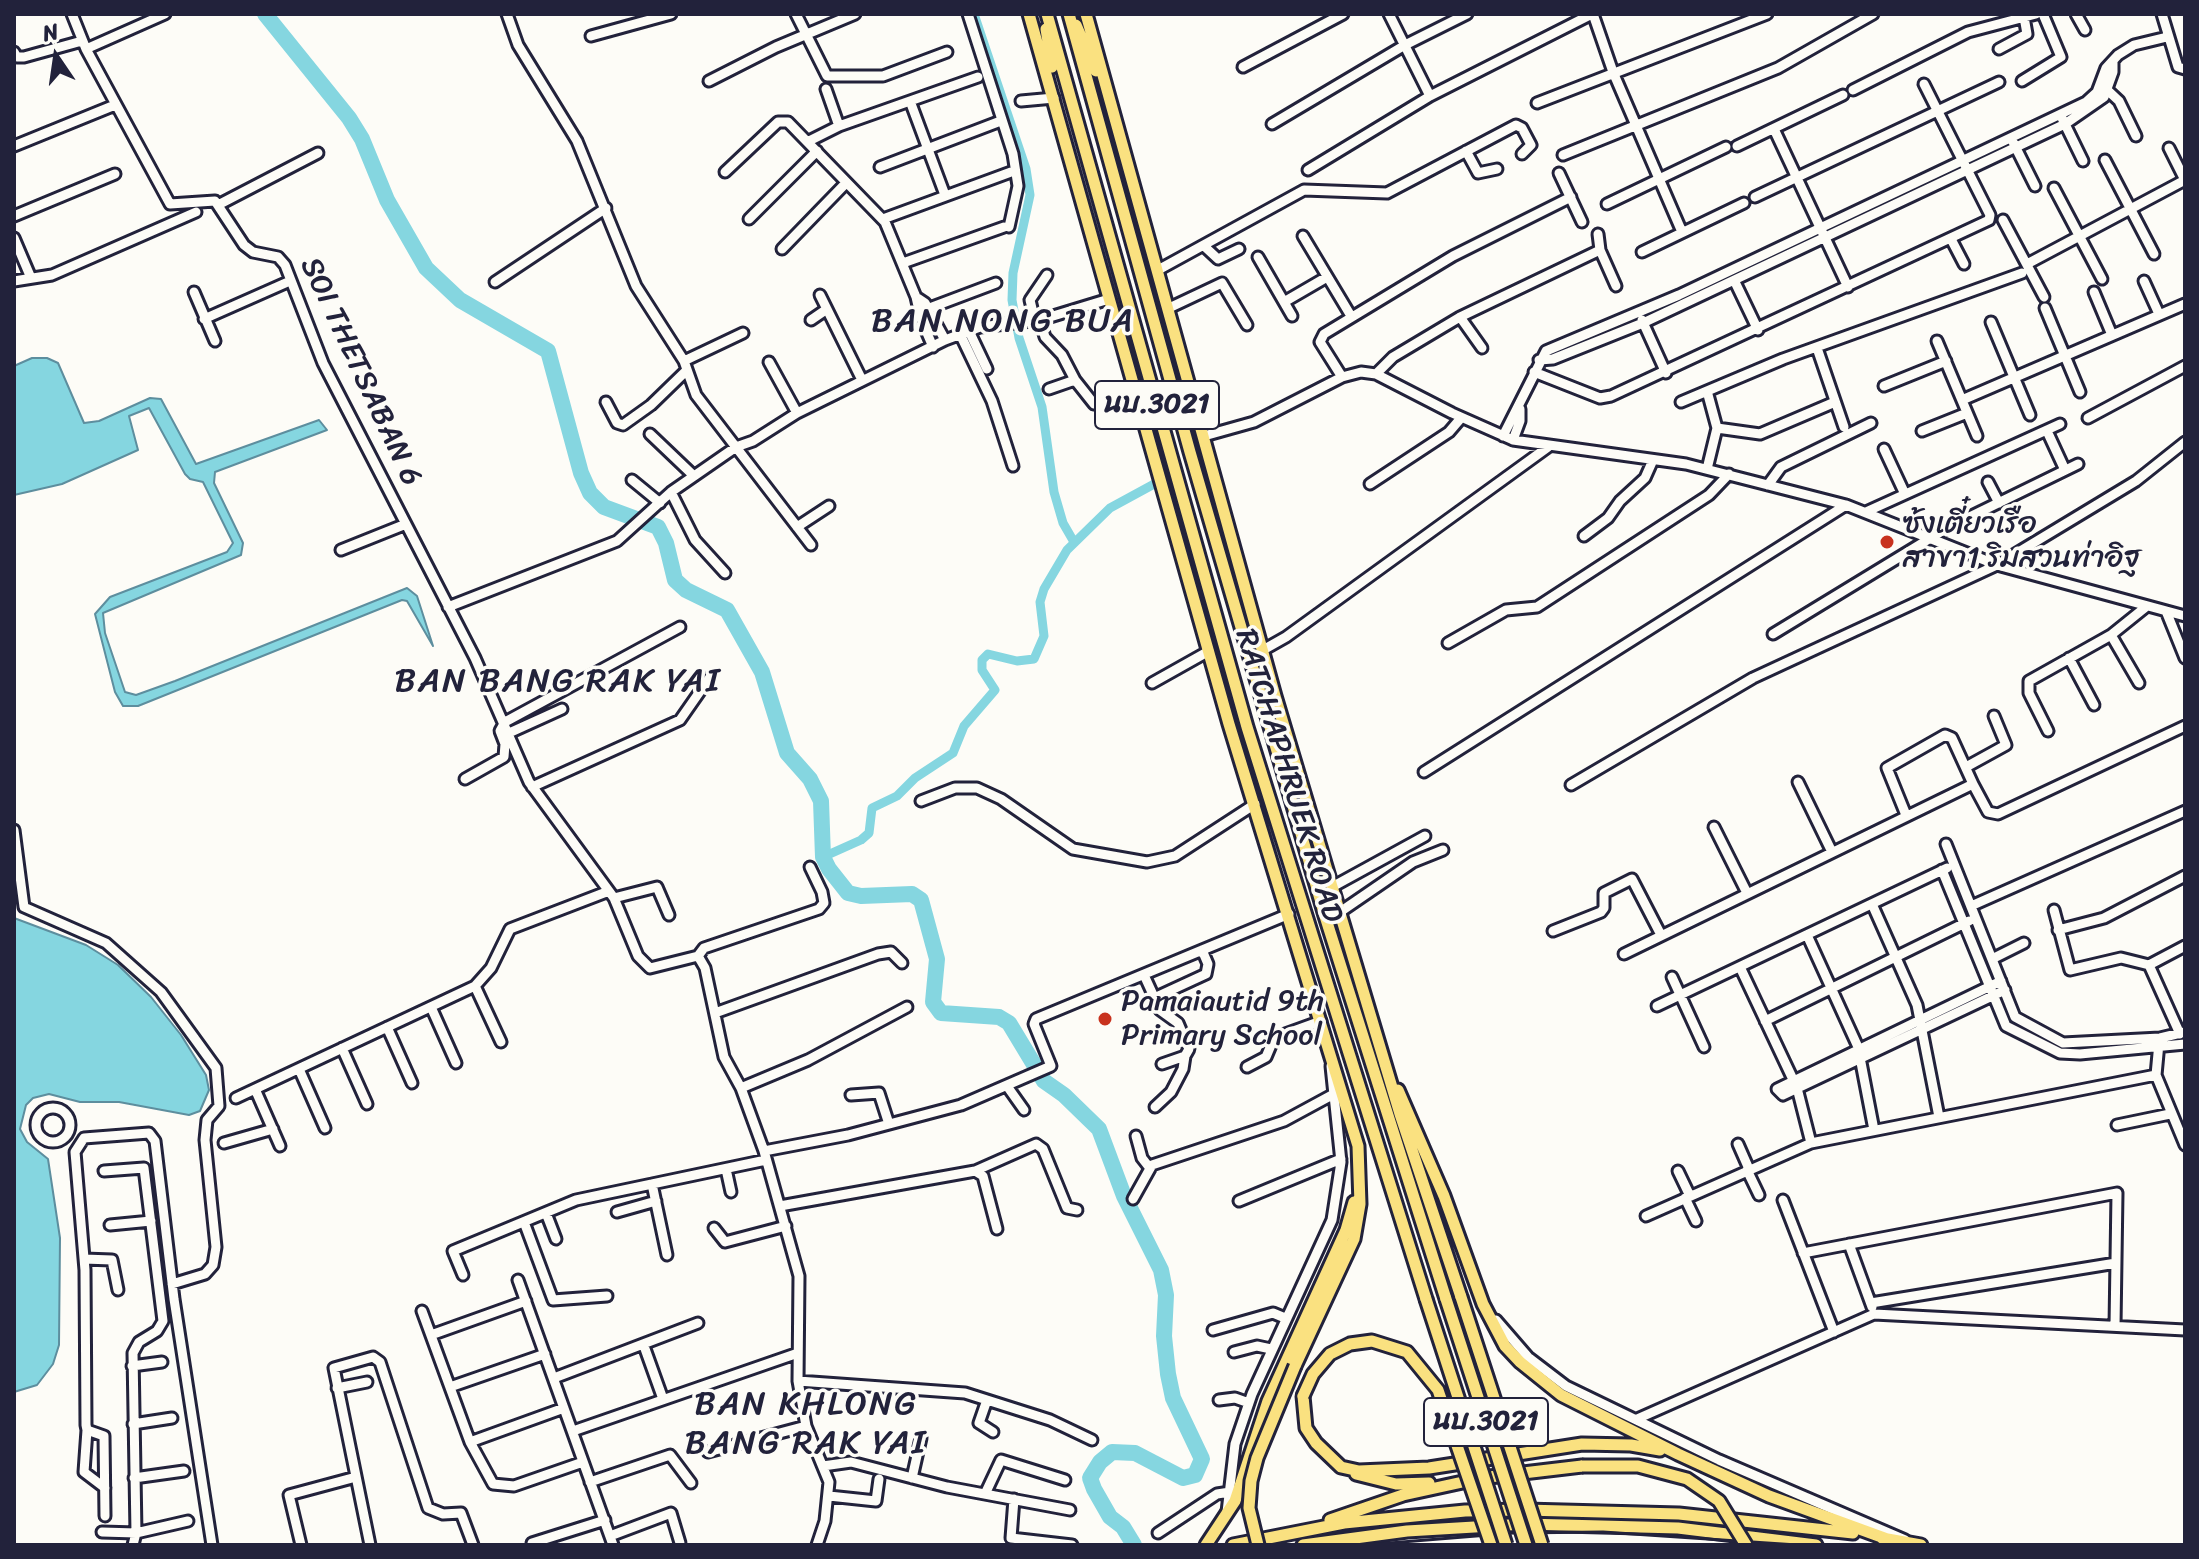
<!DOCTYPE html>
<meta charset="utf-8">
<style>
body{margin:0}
#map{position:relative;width:2199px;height:1559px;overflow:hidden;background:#fdfcf7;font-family:Sriracha,sans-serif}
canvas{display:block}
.frame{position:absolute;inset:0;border:16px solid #22223b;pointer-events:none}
.north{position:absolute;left:16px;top:16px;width:80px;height:80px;-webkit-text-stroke:6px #fdfcf7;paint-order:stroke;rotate:347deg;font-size:22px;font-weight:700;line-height:32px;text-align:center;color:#22223b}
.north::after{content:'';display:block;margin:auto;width:28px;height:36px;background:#22223b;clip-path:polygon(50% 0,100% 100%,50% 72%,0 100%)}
</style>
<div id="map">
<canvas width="2199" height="1559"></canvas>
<div class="frame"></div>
<div class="north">N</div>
</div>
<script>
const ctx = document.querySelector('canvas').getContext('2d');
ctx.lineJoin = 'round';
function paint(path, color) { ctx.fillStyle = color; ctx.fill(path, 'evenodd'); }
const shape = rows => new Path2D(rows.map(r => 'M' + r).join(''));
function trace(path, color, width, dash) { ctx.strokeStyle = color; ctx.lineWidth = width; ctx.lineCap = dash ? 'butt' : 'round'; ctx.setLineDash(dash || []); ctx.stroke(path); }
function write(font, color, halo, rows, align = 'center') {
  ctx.font = font + ' Sriracha,"Playpen Sans Thai",sans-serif'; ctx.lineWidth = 7; ctx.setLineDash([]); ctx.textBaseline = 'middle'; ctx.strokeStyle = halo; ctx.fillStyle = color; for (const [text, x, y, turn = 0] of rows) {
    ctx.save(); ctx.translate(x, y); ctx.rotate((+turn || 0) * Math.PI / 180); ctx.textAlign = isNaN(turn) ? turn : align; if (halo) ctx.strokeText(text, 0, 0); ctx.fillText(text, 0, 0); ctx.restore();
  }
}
const water = shape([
 [32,358,47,358,58,363,84,423,99,421,150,398,161,399,196,464,319,420,327,430,215,472,214,483,243,543,241,555,103,613,105,633,125,692,136,695,175,681,407,588,417,596,433,646,407,601,402,600,138,706,123,706,115,692,95,614,110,597,227,552,233,543,203,482,190,479,185,474,149,408,129,416,138,450,62,484,14,495,14,366,32,358],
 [14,918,86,945,118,965,151,997,181,1035,206,1075,209,1090,200,1111,189,1115,119,1102,80,1102,49,1094,33,1098,26,1105,20,1129,27,1142,48,1159,60,1238,59,1345,53,1364,37,1385,14,1392,14,918]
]);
const canal = shape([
 [974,14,1026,169,1030,195,1013,273,1012,300,1019,338,1042,407,1054,492,1063,523,1074,542],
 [823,857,861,840,869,833,872,808,897,796,915,778,953,753,964,726,995,690,982,670,982,660,988,654,1017,661,1034,659,1044,636,1040,602,1044,589,1067,550,1110,508,1156,483]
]);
const river = shape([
 [265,14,349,118,362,139,387,200,426,268,460,300,548,351,581,473,590,493,604,507,658,527,666,543,675,580,686,590,727,610,762,672,787,753,810,779,821,801,823,857,829,869,848,893,861,896,912,894,921,900,937,959,933,1002,941,1013,999,1017,1009,1023,1044,1081,1064,1095,1099,1129,1124,1196,1161,1270,1166,1295,1164,1336,1168,1374,1173,1398,1202,1459,1195,1475,1183,1478,1135,1453,1112,1452,1100,1462,1090,1478,1094,1489,1110,1517,1123,1527,1134,1545]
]);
const minor = shape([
 [72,14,86,49,170,204,215,201,244,245,253,252,278,257,285,265,323,363,475,658,529,782,614,898,638,956,650,968,698,956,705,968,724,1057,741,1088,764,1151,799,1276,798,1381,806,1426,829,1482,825,1521,817,1545],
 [507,14,518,45,577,141,636,286,684,361,696,395,811,545],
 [796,14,827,76,883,76,947,52],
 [968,14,1013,154,1018,186,1009,227],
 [1389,14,1430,96],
 [1593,14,1613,72,1682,232],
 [2076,14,2085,30],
 [2162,14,2178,67,2185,69],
 [591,36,671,14],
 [86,49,165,14],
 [1999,49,2027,34,2024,17],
 [14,52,17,57,24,57,82,41],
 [1243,67,1343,14],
 [709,81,776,47,855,14],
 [2022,81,2061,57,2043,14],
 [2103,86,2119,101,2136,136],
 [826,89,839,126],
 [1853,90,1968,32,2036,14],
 [910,101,945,195],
 [1021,101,1054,98],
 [1537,103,1767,14],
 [2062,118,2083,161],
 [1272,124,1405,45,1467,14],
 [1774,129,1848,287],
 [809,141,839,126,978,77],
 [2013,142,2035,186],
 [14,146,115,105],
 [1737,146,1843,95],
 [2169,148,2185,180],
 [1466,151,1478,173,1497,169],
 [1563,155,1778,68,1873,14],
 [2105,160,2154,254],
 [880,167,998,122],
 [1308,170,1430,96,1592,14],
 [725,172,778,122,788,122,885,222,916,297,921,319],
 [1559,173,1582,222],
 [2054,188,2102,279],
 [1755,197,1999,82],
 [1607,204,1726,147],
 [218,205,318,153],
 [14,216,115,174],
 [749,219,817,151],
 [883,219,1011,172],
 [2003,220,2044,297],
 [1303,236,1351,316],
 [14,238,31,278],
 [1951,239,1964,264],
 [1204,246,1218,259,1239,249],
 [782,249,846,183],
 [1600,250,1616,286],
 [1642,252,1744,203],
 [1258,257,1292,316],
 [903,263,1004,227],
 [2027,264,2185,180],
 [1158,270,1304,190,1387,193,1516,125,1522,128,1531,145,1522,154],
 [14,281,52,275,196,212],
 [2144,281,2159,314],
 [495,282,606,208],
 [1735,282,1758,330],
 [194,292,215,341],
 [2094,292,2112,335],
 [820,295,862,380],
 [916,297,925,303,945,340],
 [1284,302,1327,277],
 [1169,308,1222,283,1247,325],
 [2045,308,2080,392],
 [919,312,996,283],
 [1460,317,1482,348],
 [204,319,290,281],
 [811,320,827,309],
 [1040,320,1045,337,1062,355,1075,380,1049,389],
 [1642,320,1666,373],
 [1035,321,1030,300,1047,275],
 [1991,322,2030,415],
 [924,326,933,347],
 [969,331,987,369],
 [960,334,992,401,1013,466],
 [1937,341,1977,436],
 [1817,348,1844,427],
 [1539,360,1553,359,1643,323,2065,124,2104,97,2113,72,2113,61],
 [684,361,743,333],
 [769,362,797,413],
 [1534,372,1600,398,1611,396,1989,220,1990,215,1924,84],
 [1376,374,1393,357,1460,317,1600,250,1598,234],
 [1342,377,1320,342,1324,334,1453,256,1571,197],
 [1075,380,1094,404],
 [1884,386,1946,361],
 [1962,400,2185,304],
 [606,402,617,423,623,425,651,405,686,371],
 [1681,402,1783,359,2022,273],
 [2088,418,2185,366],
 [1717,428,1760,434,1835,402],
 [1922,431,1967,413],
 [2047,431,2065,470],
 [650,434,694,476],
 [1204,436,1254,422,1342,377,1361,372,1376,374,1452,413,1513,440,1686,464,1846,505,1997,565,2185,616],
 [1503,436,1546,351,1679,295,2086,102,2097,92,2106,68,2118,55,2134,45,2163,38],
 [1513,440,1520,421,1520,409],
 [1884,449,1904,492],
 [1707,469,1717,428,1707,391],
 [632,480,660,503],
 [1988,482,1999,503],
 [1370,484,1449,432,1461,418],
 [1768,485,1781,467,1871,423],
 [671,492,695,540,725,573],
 [1868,511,2060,424],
 [797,527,829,506],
 [1584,536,1608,518,1620,501,1645,478,1653,460],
 [341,550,406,524],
 [448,607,617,541,671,492,736,447,753,441,797,413,945,340,980,327,1040,320,1109,299],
 [2166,611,2185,658],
 [1773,634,1947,528,2078,464],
 [2111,635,2139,683],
 [1448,643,1506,610,1537,607,1709,495,1729,474],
 [1263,650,1286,637,1548,447],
 [2069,658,2094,705],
 [1152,683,1209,651],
 [2048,731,2029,693,2029,681,2111,635,2147,606],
 [509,733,562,709],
 [1966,767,2006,745,1994,716],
 [1424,772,1846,505],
 [465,779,504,757,505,744,500,731,505,722,680,627],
 [1798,782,1832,852],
 [1571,785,1753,678,1997,565,2136,481,2185,442],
 [532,787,680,720,710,677],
 [921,801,955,788,977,788,1001,799,1073,849,1147,862,1175,856,1255,804],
 [1906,815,1887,768,1945,735,1952,738,1973,784],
 [1714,827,1747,893],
 [14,830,24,907,106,943,161,992,216,1068,219,1106,207,1120,205,1140,216,1247,213,1265,205,1274,172,1284],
 [1946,844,2015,1017,2063,1043,2160,1038,2185,1032],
 [1942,870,2006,1026,2060,1053,2080,1054,2185,1044],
 [1332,887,1425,836],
 [614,898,657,887,669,915],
 [1872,904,1917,1005,1939,1117],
 [1971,906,2185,811],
 [2054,910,2070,970,2121,958,2149,965,2185,946],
 [1340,912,1413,862,1443,850],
 [2058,930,2104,918,2185,876],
 [1553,931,1601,912,1604,908,1604,893,1632,879,1661,935],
 [1807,935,1858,1047,1874,1130],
 [1624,954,1973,784,1988,812,1998,814,2185,726],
 [698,956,704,948,819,909,824,903,822,892,810,867],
 [1992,959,2024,943],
 [2149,965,2180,1034],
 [1740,967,1797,1088,1811,1143],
 [1144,975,1160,1010,1178,1023,1189,1049,1185,1056,1162,1064],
 [1672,977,1704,1047],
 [2001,981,1777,1089,1783,1095,2005,990],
 [475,986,501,1042],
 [1154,998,1206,974,1208,964,1202,950],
 [1657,1006,1947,868],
 [431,1007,456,1063],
 [715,1013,878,954,891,952,902,963],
 [1765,1021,1969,921],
 [387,1027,412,1083],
 [2159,1043,2156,1075,2185,1145],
 [342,1048,367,1104],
 [1247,1067,1266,1057,1274,1038,1321,1021],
 [299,1069,325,1128],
 [1007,1086,1024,1110],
 [741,1088,808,1060,907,1007],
 [255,1089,280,1146],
 [851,1095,879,1093,889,1124],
 [236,1098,475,986,491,968,510,929,609,891],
 [1155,1107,1171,1092,1183,1069,1185,1056],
 '36 1125a17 17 0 1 1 34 0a17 17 0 1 1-34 0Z',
 [2117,1125,2170,1114],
 [1136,1136,1142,1158,1149,1167],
 [224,1143,273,1129],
 [1738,1144,1749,1169],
 [764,1151,848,1135,961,1105,1051,1066,1034,1024,1036,1019,1289,914],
 [726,1169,731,1192],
 [1747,1170,1759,1195],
 [104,1171,144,1168,163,1321,157,1331,139,1342,133,1353,136,1533,133,1545],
 [975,1171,983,1176,997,1229],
 [1678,1171,1690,1196],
 [652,1184,667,1255],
 [1685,1198,1696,1221],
 [1133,1199,1152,1165,1284,1121,1332,1095],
 [1783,1200,1834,1332],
 [1239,1201,1341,1159],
 [780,1206,975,1171,1036,1144,1043,1149,1067,1208,1077,1210],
 [617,1212,656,1201],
 [546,1213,556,1239],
 [1646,1216,1811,1143,2156,1075],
 [524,1222,553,1300,607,1296],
 [110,1225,151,1221],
 [714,1228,725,1242,786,1226],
 [1849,1244,1872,1307],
 [1803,1253,2117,1193,2115,1326],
 [84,1259,112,1260,118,1290],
 [463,1275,453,1251,576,1200,766,1160],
 [518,1280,613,1545],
 [1871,1303,2116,1263],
 [422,1311,470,1442,493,1484,514,1486,583,1462],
 [1496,1320,1528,1357,1566,1386,1719,1460,1905,1540],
 [1213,1330,1273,1313,1285,1318],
 [431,1335,526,1301],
 [644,1346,663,1399],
 [1234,1352,1257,1346,1271,1349],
 [132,1366,162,1362],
 [554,1378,698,1323],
 [798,1381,965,1393,1050,1420,1092,1440],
 [450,1387,545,1354],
 [337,1388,367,1382],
 [987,1400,979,1423,993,1432],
 [1219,1400,1235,1398,1249,1403],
 [1637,1419,1874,1314,2185,1330],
 [133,1424,172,1418],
 [87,1430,84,1472,105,1488],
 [573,1431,798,1353],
 [470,1442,564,1408],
 [708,1452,806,1426],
 [823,1466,851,1462,947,1487,1070,1510],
 [134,1478,184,1471],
 [912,1478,921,1438],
 [590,1482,670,1455,691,1483],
 [985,1494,1001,1460,1065,1480],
 [829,1496,876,1501,879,1479],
 [1014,1499,1011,1538,1072,1545],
 [1227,1512,1235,1444,1252,1394,1332,1220,1341,1162,1331,1066],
 [105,1516,104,1436,87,1430,86,1425,85,1270,75,1152,84,1138,149,1133,155,1141,174,1299,212,1545],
 [102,1532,136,1533,188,1521],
 [1158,1533,1217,1494,1230,1492],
 [610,1536,671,1513,680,1543],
 [532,1543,605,1520],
 [301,1545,289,1495,356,1477],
 [370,1545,334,1368,373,1357,380,1362,428,1508,443,1514,461,1513,473,1545]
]);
const major = shape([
 [1029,14,1229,724,1358,1146,1360,1204,1354,1239,1295,1366],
 [1047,14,1247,727,1426,1299],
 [1069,14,1190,452,1325,916,1446,1299],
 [1086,14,1275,696,1400,1114,1461,1297],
 [1076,25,1096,71],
 [1046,29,1052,67],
 [1398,1090,1444,1196,1483,1304,1505,1346,1520,1362,1561,1395,1678,1454,1769,1496,1887,1539],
 [1303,1396,1306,1428,1316,1443,1341,1467,1359,1471,1429,1468,1582,1444,1631,1445,1660,1450],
 [1356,1474,1396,1484,1429,1483],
 [1330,1520,1403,1495,1481,1478,1582,1466],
 [1882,1538,1921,1545],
 [1206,1545,1235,1501,1268,1401,1346,1230,1354,1202],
 [1233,1545,1344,1523,1465,1511,1525,1510,1679,1514,1853,1533],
 [1303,1545,1407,1531,1525,1524,1678,1528,1816,1545]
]);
const rail = shape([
 [1365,1545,1513,1533,1603,1532,1797,1545]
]);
const majorBridge = shape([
 [1461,1297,1542,1545],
 [1426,1299,1506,1545],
 [1446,1299,1526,1545],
 [1303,1396,1313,1374,1330,1354,1350,1344,1372,1341,1407,1352,1438,1390,1491,1545],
 [1582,1466,1638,1466,1687,1479,1719,1501,1746,1545],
 [1258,1545,1249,1508,1251,1481,1257,1458,1295,1366]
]);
const markers = [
 [1887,542,8,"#c8321e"],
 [1105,1019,8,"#c8321e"]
];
const shields = [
 [1157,405,124],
 [1486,1422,124]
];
const shieldNames = [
 ["นบ.3021",1157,405],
 ["นบ.3021",1486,1422]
];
const streetNames = [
 ["SOI THETSABAN 6",360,372,65],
 ["RATCHAPHRUEK ROAD",1288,776,73]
];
const poiNames = [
 ["ซ้งเตี๋ยวเรือ",1903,525],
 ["สาขา1 ริมสวนท่าอิฐ",1903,559],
 ["Pamaiautid 9th",1121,1002],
 ["Primary School",1121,1036]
];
const quarterNames = [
 ["BAN NONG BUA",1003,322],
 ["BAN BANG RAK YAI",558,682],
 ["BAN KHLONG",806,1405],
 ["BANG RAK YAI",806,1444]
];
paint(water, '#85d6e0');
trace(water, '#5d8e9e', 2);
trace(canal, '#85d6e0', 9);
trace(river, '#85d6e0', 16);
trace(minor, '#22223b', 15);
trace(major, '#22223b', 17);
trace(minor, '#fdfcf7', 9);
trace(major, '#fae180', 11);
trace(rail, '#22223b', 3);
trace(majorBridge, '#22223b', 17, []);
trace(majorBridge, '#fae180', 11);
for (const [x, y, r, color] of markers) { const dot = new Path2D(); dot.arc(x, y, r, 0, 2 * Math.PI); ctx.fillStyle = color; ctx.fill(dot); trace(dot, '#fdfcf7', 3); }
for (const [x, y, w] of shields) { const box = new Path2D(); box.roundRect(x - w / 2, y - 24, w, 48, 6); ctx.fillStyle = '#fdfcf7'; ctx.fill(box); trace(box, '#22223b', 2); }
write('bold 28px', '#22223b', null, shieldNames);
write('30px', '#22223b', '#fdfcf7', streetNames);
write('30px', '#22223b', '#fdfcf7', poiNames, 'left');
ctx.letterSpacing = '2px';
write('34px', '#22223b', '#fdfcf7', quarterNames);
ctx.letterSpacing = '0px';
</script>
